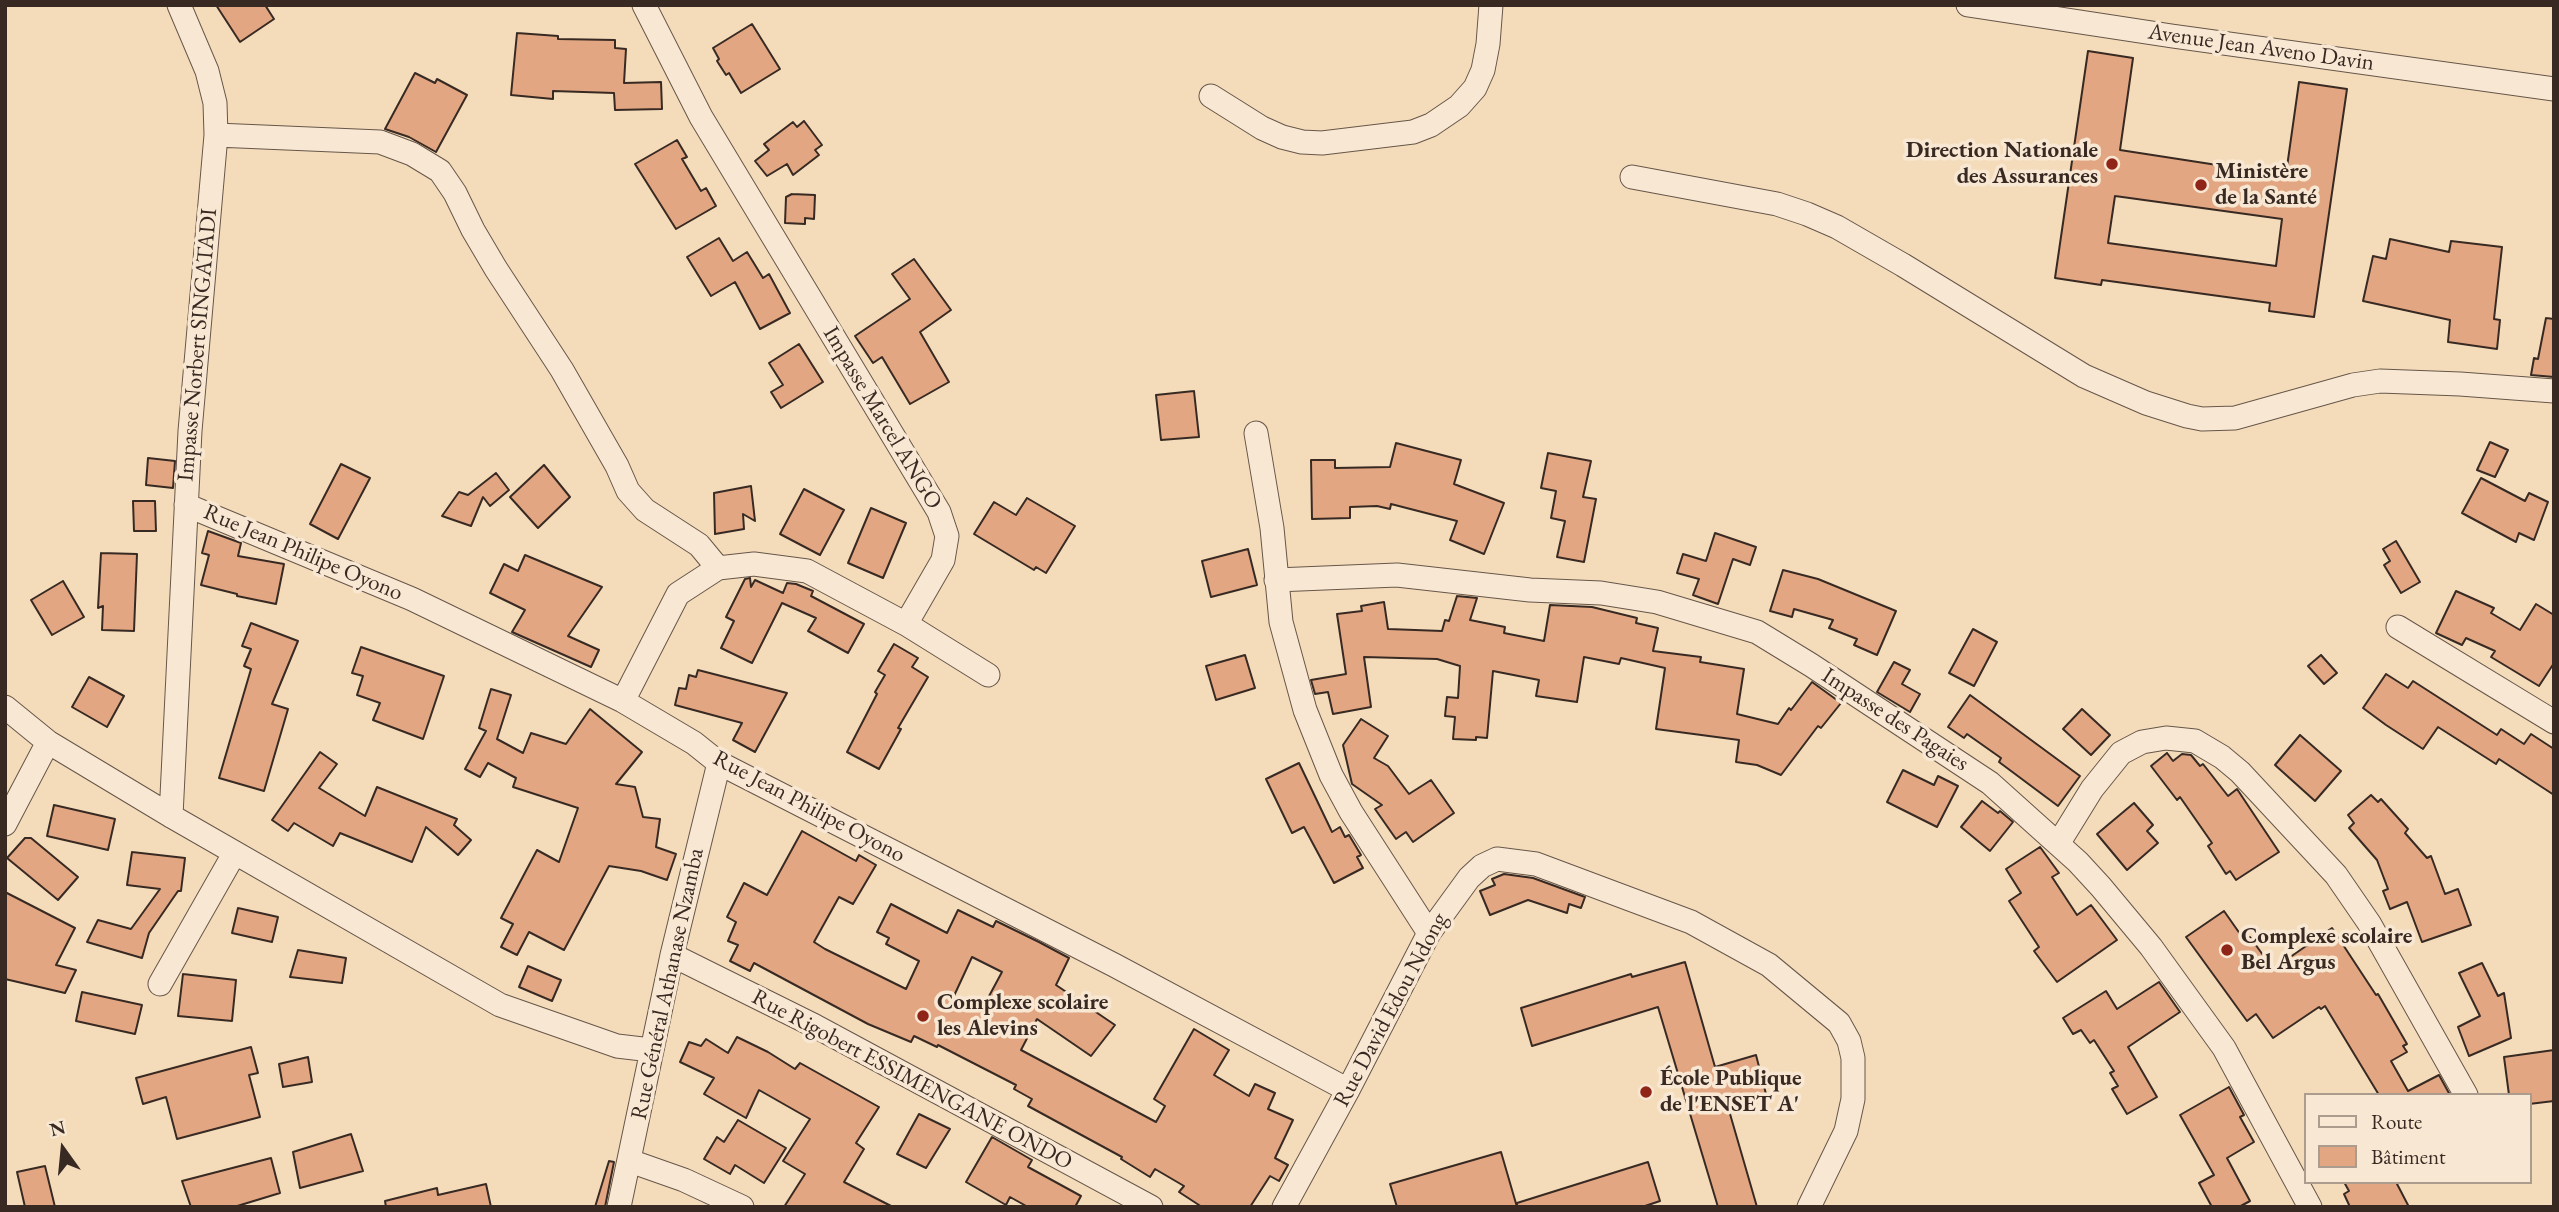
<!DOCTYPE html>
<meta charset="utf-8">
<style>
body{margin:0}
#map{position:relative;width:2559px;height:1212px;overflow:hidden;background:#f4dcbb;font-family:"EB Garamond",serif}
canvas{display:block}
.frame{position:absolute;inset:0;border:7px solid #382a23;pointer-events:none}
.legend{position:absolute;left:2304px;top:1093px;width:228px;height:91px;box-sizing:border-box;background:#f8e8d3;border:2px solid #ab9c8d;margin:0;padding:9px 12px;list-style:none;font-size:21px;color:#382a23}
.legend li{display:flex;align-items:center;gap:14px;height:35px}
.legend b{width:35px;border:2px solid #ab9c8d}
.north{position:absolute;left:28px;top:1114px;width:70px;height:70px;-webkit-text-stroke:5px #f8e8d3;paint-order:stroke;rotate:345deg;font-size:19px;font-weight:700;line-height:28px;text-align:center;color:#382a23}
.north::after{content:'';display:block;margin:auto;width:24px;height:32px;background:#382a23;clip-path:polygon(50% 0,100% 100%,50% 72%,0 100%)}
</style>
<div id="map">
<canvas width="2559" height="1212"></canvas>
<div class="frame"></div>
<ul class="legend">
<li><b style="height:9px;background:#f8e8d3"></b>Route</li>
<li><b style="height:19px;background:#e2a782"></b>Bâtiment</li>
</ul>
<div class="north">N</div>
</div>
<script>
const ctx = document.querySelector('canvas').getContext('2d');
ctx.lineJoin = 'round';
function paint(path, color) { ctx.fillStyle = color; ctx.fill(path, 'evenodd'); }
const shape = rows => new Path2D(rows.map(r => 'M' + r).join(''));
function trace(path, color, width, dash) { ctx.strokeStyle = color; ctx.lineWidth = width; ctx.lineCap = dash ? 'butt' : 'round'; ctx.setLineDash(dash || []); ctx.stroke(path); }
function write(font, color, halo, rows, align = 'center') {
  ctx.font = font + ' "EB Garamond",serif'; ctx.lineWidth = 7; ctx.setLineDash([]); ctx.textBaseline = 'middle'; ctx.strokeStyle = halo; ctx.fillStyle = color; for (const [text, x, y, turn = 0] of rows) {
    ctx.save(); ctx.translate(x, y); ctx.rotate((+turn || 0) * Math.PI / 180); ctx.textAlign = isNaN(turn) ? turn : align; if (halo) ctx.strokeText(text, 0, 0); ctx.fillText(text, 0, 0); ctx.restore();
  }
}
const building = shape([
 [216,5,265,5,274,19,240,42,216,5],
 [752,24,780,69,741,93,729,73,726,75,717,61,719,59,713,48,752,24],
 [517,33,558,36,558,39,615,40,615,48,626,49,624,83,661,82,662,109,615,110,614,93,553,91,553,99,511,95,517,33],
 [2088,51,2133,58,2120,150,2243,169,2286,174,2299,82,2347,89,2314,317,2269,311,2270,303,2102,280,2101,285,2055,278,2088,51],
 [2115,196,2282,219,2276,266,2108,243,2115,196],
 [415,73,435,83,437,79,467,95,436,152,409,137,385,129,415,73],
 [804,121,822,145,815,150,819,155,793,175,787,164,767,176,755,161,769,150,764,144,793,122,797,127,804,121],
 [677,140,687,157,682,159,701,191,706,188,716,206,676,229,635,164,677,140],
 [792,194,815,195,814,219,805,218,805,224,785,223,786,197,792,194],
 [719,238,733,261,747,252,763,278,769,274,790,313,760,329,735,282,711,296,687,257,719,238],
 [2390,239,2449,252,2451,241,2502,247,2494,319,2500,320,2497,349,2448,342,2450,320,2363,301,2373,256,2386,259,2390,239],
 [914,259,951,310,920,332,949,382,910,404,882,357,873,363,855,336,910,299,892,274,914,259],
 [2546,318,2554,319,2554,377,2531,375,2534,358,2538,359,2546,318],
 [799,344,823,382,781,408,771,392,783,385,769,363,799,344],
 [1194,391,1199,437,1161,440,1156,395,1194,391],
 [2490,442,2508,450,2495,477,2477,470,2490,442],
 [1396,443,1461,460,1454,484,1504,503,1484,554,1450,540,1457,521,1391,504,1390,509,1377,506,1350,507,1350,518,1312,519,1311,460,1335,460,1335,468,1390,467,1396,443],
 [1548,453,1591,461,1583,497,1596,499,1584,562,1557,557,1565,521,1551,518,1556,491,1541,488,1548,453],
 [148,458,175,461,173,488,146,485,148,458],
 [341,464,370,478,338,539,310,524,341,464],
 [544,465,570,497,538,528,510,497,544,465],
 [496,473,509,490,490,506,483,497,471,526,442,516,459,492,468,495,496,473],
 [2481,478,2525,501,2529,493,2548,502,2534,540,2519,533,2516,542,2462,513,2481,478],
 [751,486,755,521,743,514,744,529,715,534,714,493,751,486],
 [804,489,844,510,820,555,780,534,804,489],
 [1027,498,1075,526,1046,573,1036,567,1034,570,974,534,994,502,1016,515,1027,498],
 [133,501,155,501,156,531,134,531,133,501],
 [871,508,906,523,883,578,848,563,871,508],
 [208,531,241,543,238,556,284,564,276,604,237,596,237,594,201,585,209,555,202,553,208,531],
 [1715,533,1756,547,1750,565,1733,559,1718,604,1693,595,1699,579,1677,573,1683,554,1706,561,1715,533],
 [2396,541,2420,582,2401,593,2384,565,2390,561,2383,549,2396,541],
 [1248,549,1257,585,1211,597,1202,561,1248,549],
 [101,553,137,554,134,631,102,630,103,606,98,608,101,553],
 [525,555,602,587,568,636,599,650,591,667,512,632,525,610,490,593,504,564,518,571,525,555],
 [1783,570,1818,579,1896,611,1877,655,1854,645,1857,639,1829,628,1833,620,1794,609,1792,617,1770,611,1783,570],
 [750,578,751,587,755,580,783,593,787,583,796,584,813,591,811,596,864,624,848,653,808,631,816,618,782,603,752,663,721,648,734,621,726,617,745,579,750,578],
 [63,581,84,617,52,635,31,600,63,581],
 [2456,591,2494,608,2491,613,2520,630,2536,604,2554,615,2554,663,2539,686,2491,657,2495,651,2466,638,2462,645,2436,633,2456,591],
 [1457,596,1477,598,1470,620,1505,627,1504,633,1544,641,1550,605,1592,607,1637,618,1636,623,1658,628,1653,651,1701,657,1700,662,1744,669,1737,714,1778,724,1789,708,1791,710,1812,682,1841,703,1821,728,1818,726,1781,775,1757,765,1736,762,1739,740,1656,729,1665,668,1621,658,1619,664,1584,657,1577,702,1536,696,1539,680,1493,671,1487,738,1476,737,1476,740,1453,739,1455,717,1445,716,1447,697,1458,698,1460,666,1437,659,1364,657,1371,707,1333,714,1328,692,1315,694,1311,680,1346,674,1337,614,1362,611,1361,606,1384,602,1388,629,1442,631,1445,620,1449,621,1457,596],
 [251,623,298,641,272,704,288,709,264,791,219,778,251,669,244,666,251,649,242,646,251,623],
 [1973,629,1997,642,1974,686,1949,673,1973,629],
 [894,644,918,658,912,667,928,677,898,728,901,729,879,769,847,752,877,694,875,692,885,675,878,671,894,644],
 [361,647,444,676,423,739,373,720,380,703,357,695,363,676,352,673,361,647],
 [1245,655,1255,688,1216,700,1206,666,1245,655],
 [2321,655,2337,673,2324,684,2308,666,2321,655],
 [1894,662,1910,670,1902,684,1920,694,1910,712,1877,692,1894,662],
 [698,670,787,693,755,752,733,740,742,723,675,705,679,688,686,689,689,675,696,677,698,670],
 [2386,674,2408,688,2413,681,2497,735,2501,729,2524,744,2531,734,2554,749,2554,795,2499,759,2496,764,2438,727,2423,749,2386,725,2363,708,2386,674],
 [89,677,124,696,107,727,72,707,89,677],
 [491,689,511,695,497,739,523,753,531,733,566,744,590,709,642,752,616,784,635,787,643,817,660,819,656,847,676,854,667,880,641,871,609,866,564,950,529,932,517,955,501,947,513,924,501,918,537,850,559,862,578,808,513,787,516,778,488,763,480,777,465,769,486,731,479,728,491,689],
 [1970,695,2080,776,2058,806,1999,762,2001,758,1967,734,1964,738,1948,727,1970,695],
 [2082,709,2110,735,2091,755,2063,729,2082,709],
 [1361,719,1388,736,1374,758,1388,766,1409,794,1431,780,1454,813,1413,842,1406,832,1396,839,1375,809,1382,805,1352,784,1343,745,1361,719],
 [2300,735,2341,771,2315,801,2275,765,2300,735],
 [320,752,337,764,319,788,365,816,377,787,457,819,454,825,471,840,458,855,426,827,412,862,340,833,333,846,294,823,288,831,272,820,320,752],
 [2167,753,2173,761,2182,754,2191,755,2200,766,2203,764,2228,796,2237,789,2279,852,2236,880,2230,871,2226,874,2208,846,2212,843,2180,797,2177,800,2151,766,2167,753],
 [1299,763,1332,832,1340,827,1345,837,1349,835,1361,855,1357,857,1363,868,1334,883,1304,827,1292,833,1266,779,1299,763],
 [1903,770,1934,785,1938,776,1958,786,1937,827,1887,802,1903,770],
 [2371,795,2378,802,2381,799,2408,829,2405,833,2427,858,2431,856,2445,894,2458,889,2471,925,2422,942,2407,902,2390,909,2383,891,2388,889,2377,860,2349,828,2354,823,2348,815,2371,795],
 [1982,801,1998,813,2000,811,2013,822,1990,851,1961,827,1982,801],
 [2134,803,2153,825,2147,831,2158,843,2127,870,2097,834,2134,803],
 [54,805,115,819,108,850,47,836,54,805],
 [802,831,856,861,859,855,876,865,853,904,839,897,814,942,825,949,906,989,919,961,886,944,889,938,877,932,891,904,947,933,958,910,993,927,996,921,1039,942,1069,958,1056,985,1115,1025,1091,1056,1037,1019,1021,1050,1156,1122,1165,1106,1154,1099,1194,1029,1229,1050,1214,1075,1249,1096,1255,1084,1275,1093,1268,1109,1293,1120,1275,1158,1288,1165,1279,1181,1270,1176,1250,1207,1202,1207,1179,1192,1184,1186,1155,1169,1150,1177,1121,1159,1122,1157,1028,1106,1032,1099,1014,1089,1016,1085,938,1045,937,1047,914,1036,911,1042,868,1024,754,963,750,971,730,961,738,945,728,941,736,922,727,917,744,883,767,895,802,831],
 [972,957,1002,972,981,1011,953,998,972,957],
 [25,838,31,838,78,877,58,900,7,858,25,838],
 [2040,847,2059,873,2052,877,2077,915,2091,905,2117,940,2057,982,2034,951,2039,947,2009,901,2021,893,2006,869,2040,847],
 [132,852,185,858,181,891,178,891,149,933,142,958,87,942,98,920,131,929,160,889,127,885,132,852],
 [1504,874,1533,878,1585,897,1581,908,1569,904,1567,913,1528,900,1490,915,1480,891,1495,885,1492,879,1504,874],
 [5,892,75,928,56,965,76,970,65,993,5,979,5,892],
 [238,908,278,917,272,942,232,933,238,908],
 [2224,911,2245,941,2250,937,2273,969,2332,928,2376,995,2378,994,2407,1044,2403,1046,2407,1052,2391,1061,2408,1091,2439,1075,2450,1095,2379,1095,2325,1006,2321,1009,2319,1007,2273,1038,2256,1014,2247,1021,2186,937,2224,911],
 [298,950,346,958,342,983,290,977,298,950],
 [1685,962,1715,1067,1756,1055,1766,1094,1728,1107,1757,1207,1718,1207,1658,1007,1532,1046,1521,1008,1631,974,1632,977,1685,962],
 [2482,963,2498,996,2504,993,2511,1038,2469,1056,2458,1027,2480,1016,2459,973,2482,963],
 [528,966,561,980,552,1001,519,987,528,966],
 [183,974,236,980,232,1021,178,1016,183,974],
 [2159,982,2180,1012,2128,1047,2157,1097,2127,1114,2112,1089,2118,1086,2110,1073,2114,1071,2094,1040,2090,1043,2081,1030,2073,1034,2063,1018,2106,991,2117,1009,2159,982],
 [82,992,142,1005,135,1034,76,1021,82,992],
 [737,1037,768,1052,795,1069,800,1063,879,1107,856,1143,864,1149,844,1182,893,1207,784,1207,805,1174,783,1161,810,1119,759,1090,746,1118,704,1094,714,1078,680,1062,689,1042,701,1046,706,1039,728,1053,737,1037],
 [251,1047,258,1073,249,1075,260,1117,177,1139,166,1097,143,1104,136,1078,251,1047],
 [2554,1050,2554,1101,2529,1104,2529,1095,2509,1095,2504,1057,2554,1050],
 [308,1057,312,1082,283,1087,279,1064,308,1057],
 [2229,1087,2244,1115,2240,1117,2254,1142,2227,1158,2250,1201,2239,1207,2212,1207,2199,1183,2214,1175,2180,1115,2229,1087],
 [919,1114,950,1129,926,1168,897,1154,919,1114],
 [738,1120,786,1148,764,1183,735,1165,730,1174,704,1159,717,1137,724,1142,738,1120],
 [351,1134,363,1171,300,1188,293,1152,351,1134],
 [992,1137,1032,1160,1028,1167,1081,1196,1075,1207,1028,1207,1010,1197,1006,1205,966,1182,992,1137],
 [1501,1152,1517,1207,1397,1207,1390,1184,1501,1152],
 [271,1158,280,1193,234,1207,191,1207,182,1181,271,1158],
 [609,1161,614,1162,605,1207,595,1207,609,1161],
 [1648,1162,1660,1201,1642,1207,1517,1207,1517,1203,1648,1162],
 [45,1166,55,1207,25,1207,17,1172,45,1166],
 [2344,1182,2396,1182,2409,1207,2350,1207,2344,1194,2349,1191,2344,1182],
 [486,1184,491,1207,386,1207,385,1201,437,1188,438,1195,486,1184]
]);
const street = shape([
 [1968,5,2172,36,2554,89],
 [1211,96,1262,128,1282,137,1302,142,1322,143,1413,132,1431,125,1459,106,1475,88,1483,70,1488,44,1491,5],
 [216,135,380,142,412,154,440,171,455,193,473,230,496,269,562,370,617,466,628,491,645,510,699,545,718,568],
 [1632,177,1777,204,1807,214,1837,227,1903,265,2084,376,2146,403,2187,416,2202,419,2235,418,2353,385,2380,381,2460,384,2554,391],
 [1256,433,1272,528,1281,622,1305,710,1331,775,1351,812,1429,933],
 [186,505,412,599,623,701,694,743,719,763,1114,965,1348,1090],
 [1276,580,1397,575,1530,590,1601,593,1657,602,1757,632,1811,665,1990,783,2078,862,2101,887,2151,947,2224,1048,2310,1207],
 [906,624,988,675],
 [2398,627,2554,722],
 [623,701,678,594,718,568,754,564,807,571,906,624,943,560,947,536,939,512,701,117,644,5],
 [5,707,48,742,171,816,500,1005,617,1046,651,1050],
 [171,816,190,431,216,135,215,103,207,71,179,5],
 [5,824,48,742],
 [2058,844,2092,789,2121,753,2142,742,2166,738,2195,741,2222,757,2240,772,2336,875,2369,923,2466,1095],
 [672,955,815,1026,1151,1207],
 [160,984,234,854],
 [630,1161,684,1180,742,1207],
 [619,1207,672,955,719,763],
 [1284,1207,1348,1090,1429,933,1469,878,1482,866,1497,859,1536,864,1691,922,1769,965,1839,1023,1849,1041,1853,1058,1853,1099,1846,1131,1809,1207]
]);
const markers = [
 [2112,164,7,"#8f2418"],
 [2201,185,7,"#8f2418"],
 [2227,950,7,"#8f2418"],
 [923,1016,7,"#8f2418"],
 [1646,1092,7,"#8f2418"]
];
const streetNames = [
 ["Avenue Jean Aveno Davin",2261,48,8],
 ["Impasse Norbert SINGATADI",198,345,-85],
 ["Impasse Marcel ANGO",882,418,59],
 ["Rue Jean Philipe Oyono",303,553,23],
 ["Impasse des Pagaies",1895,720,33],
 ["Rue Jean Philipe Oyono",809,807,28],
 ["Rue Général Athanase Nzamba",668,984,-78],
 ["Rue David Edou Ndong",1391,1010,-62],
 ["Rue Rigobert ESSIMENGANE ONDO",912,1080,28]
];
const poiNames = [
 ["Direction Nationale",2098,151,"right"],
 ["des Assurances",2098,177,"right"],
 ["Ministère",2215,172],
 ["de la Santé",2215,198],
 ["Complexe scolaire",2241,937],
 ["Bel Argus",2241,963],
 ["Complexe scolaire",937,1003],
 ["les Alevins",937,1029],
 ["École Publique",1660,1079],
 ["de l'ENSET A'",1660,1105]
];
paint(building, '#e2a782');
trace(building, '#382a23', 2);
trace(street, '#675649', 25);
trace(street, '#f8e8d3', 23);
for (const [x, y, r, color] of markers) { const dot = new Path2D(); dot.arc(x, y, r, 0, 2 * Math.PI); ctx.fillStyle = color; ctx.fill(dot); trace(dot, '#f8e8d3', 2.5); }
write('23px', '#382a23', '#f8e8d3', streetNames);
write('bold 23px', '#382a23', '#f8e8d3', poiNames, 'left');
</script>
